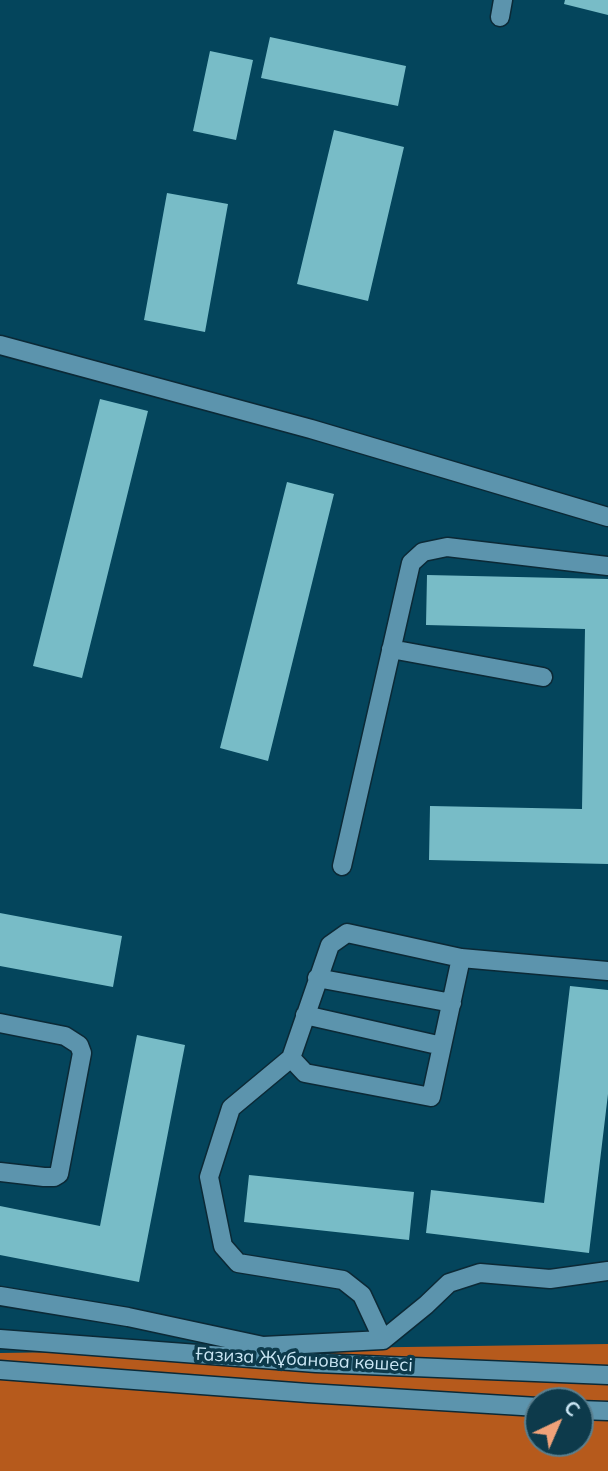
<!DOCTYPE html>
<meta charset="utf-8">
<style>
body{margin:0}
#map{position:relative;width:608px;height:1471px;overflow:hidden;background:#04455c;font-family:Mulish,sans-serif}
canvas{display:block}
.north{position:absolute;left:524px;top:1387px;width:70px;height:70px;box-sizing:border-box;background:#0d3a4b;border:2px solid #597f8f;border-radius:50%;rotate:44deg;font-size:19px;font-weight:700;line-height:28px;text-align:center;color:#cbe7f5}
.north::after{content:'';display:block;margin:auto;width:24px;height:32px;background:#f0a279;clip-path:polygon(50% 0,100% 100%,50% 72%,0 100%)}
</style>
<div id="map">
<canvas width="608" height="1471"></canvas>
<div class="north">С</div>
</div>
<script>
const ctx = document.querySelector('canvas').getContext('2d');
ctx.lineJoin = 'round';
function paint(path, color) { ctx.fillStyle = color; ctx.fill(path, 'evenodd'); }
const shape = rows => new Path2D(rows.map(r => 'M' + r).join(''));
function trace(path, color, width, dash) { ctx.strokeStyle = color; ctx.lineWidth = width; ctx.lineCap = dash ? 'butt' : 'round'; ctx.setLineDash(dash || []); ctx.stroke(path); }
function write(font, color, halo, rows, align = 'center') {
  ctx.font = font + ' Mulish,sans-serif'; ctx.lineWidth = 7; ctx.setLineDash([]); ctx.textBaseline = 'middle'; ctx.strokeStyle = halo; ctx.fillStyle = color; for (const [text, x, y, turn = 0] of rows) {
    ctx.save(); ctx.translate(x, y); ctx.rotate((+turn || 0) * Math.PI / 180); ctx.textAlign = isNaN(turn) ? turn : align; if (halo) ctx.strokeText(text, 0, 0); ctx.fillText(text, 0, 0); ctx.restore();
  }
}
const forest = shape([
 [608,1344,608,1471,0,1471,0,1353],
 [538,1401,580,1401,580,1443,538,1443]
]);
const building = shape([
 [565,0,608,0,608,15,564,4],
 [270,37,406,66,398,106,261,78],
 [210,51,253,60,236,140,193,131],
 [334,130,404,147,368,301,297,284],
 [167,193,228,204,205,332,144,320],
 [100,399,148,411,82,678,33,666],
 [287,482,334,494,268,761,220,748],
 [427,575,608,579,608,864,429,860,430,806,582,809,585,629,426,625],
 [0,913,122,936,113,987,0,966],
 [570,986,608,990,608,1094,589,1253,426,1233,431,1190,544,1203],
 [137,1035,185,1045,139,1282,0,1255,0,1206,100,1226],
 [249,1175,414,1192,409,1240,244,1222]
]);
const minor = shape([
 [500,17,503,0],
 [0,345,311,429,608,517],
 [391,649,543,677],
 [342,866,411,563,423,552,447,547,608,566],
 [461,958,431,1097,305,1073,291,1058,330,945,347,933,461,958,608,971],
 [317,978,452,1003],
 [305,1015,442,1046],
 [0,1023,65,1036,79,1045,82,1053,59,1174,54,1177,44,1177,0,1172],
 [291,1058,231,1108,209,1177,223,1246,238,1263,343,1280,362,1295,383,1340],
 [0,1296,128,1317,263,1346,383,1340,426,1305,449,1283,480,1273,550,1279,608,1271],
 [0,1339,316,1363,608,1375],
 [0,1370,308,1393,538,1407],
 [580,1410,608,1411]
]);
const streetNames = [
 ["Ғазиза Жұбанова көшесі",304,1360,3]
];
paint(forest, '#b65a1c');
paint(building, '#78bcc7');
trace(minor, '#0b2936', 21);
trace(minor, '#5c94ad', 18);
write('18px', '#cbe7f5', '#0d3a4b', streetNames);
</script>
